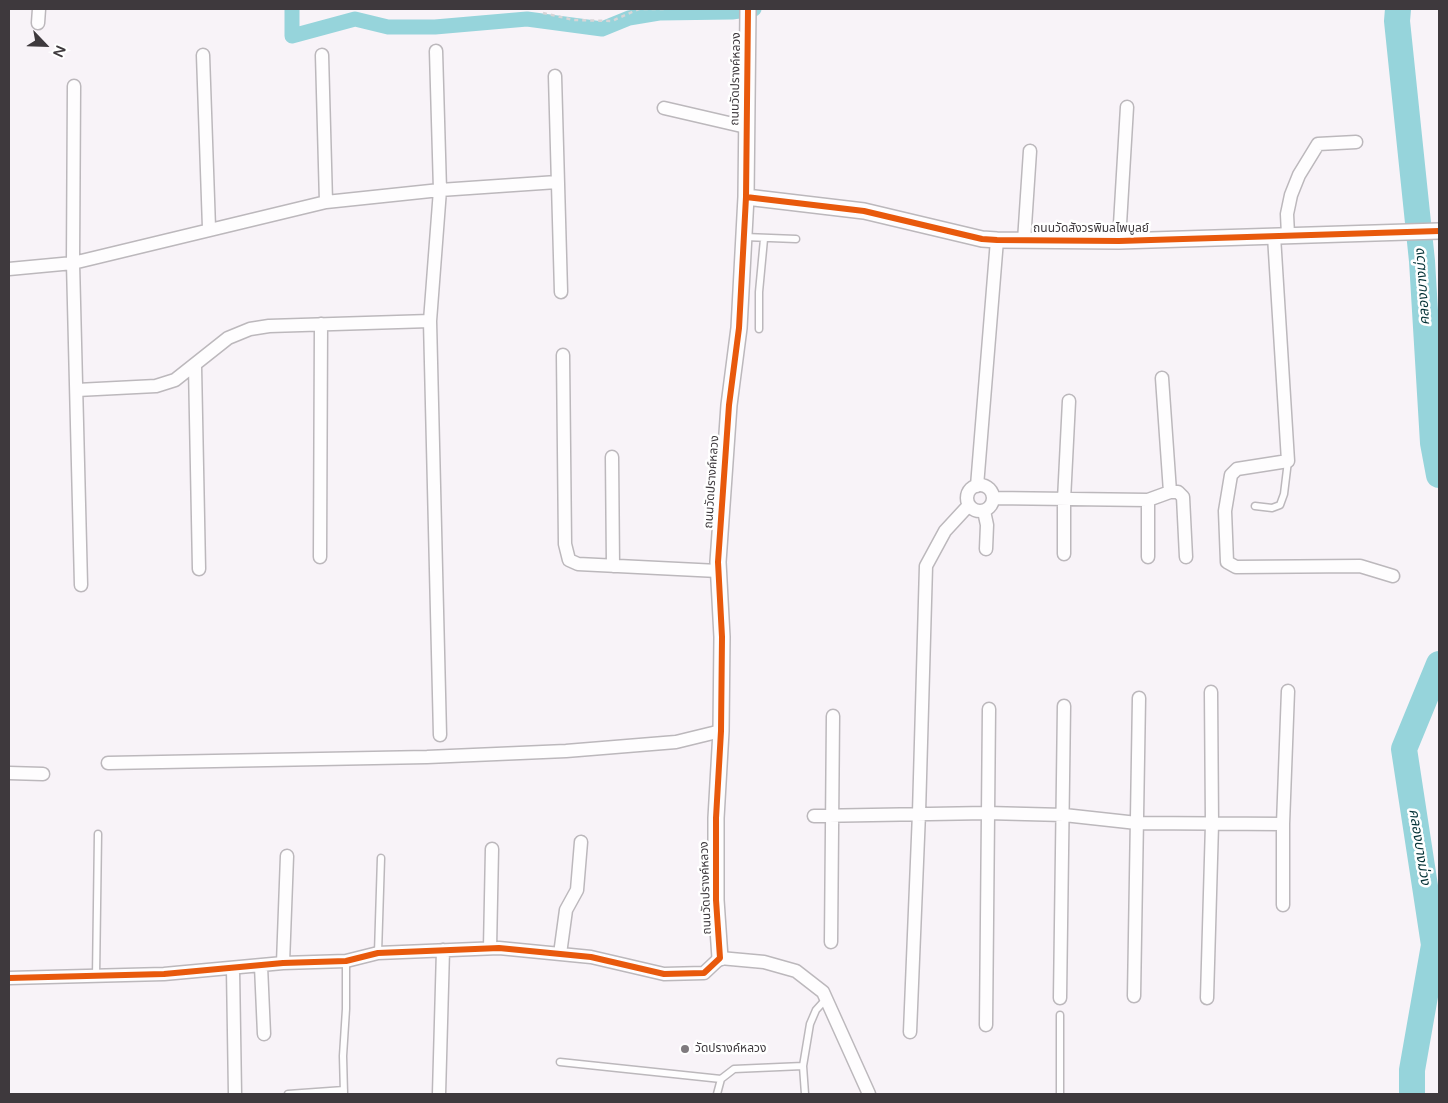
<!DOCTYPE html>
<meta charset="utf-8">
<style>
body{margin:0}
#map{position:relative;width:1448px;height:1103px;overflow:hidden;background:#f8f3f8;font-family:"Varela Round",sans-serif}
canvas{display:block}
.frame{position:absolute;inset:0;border:10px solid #3e393d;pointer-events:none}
.north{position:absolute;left:20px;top:20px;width:50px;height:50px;-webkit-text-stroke:4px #fff;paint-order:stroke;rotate:114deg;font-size:14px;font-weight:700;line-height:20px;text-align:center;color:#3e393d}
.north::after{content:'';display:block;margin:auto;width:18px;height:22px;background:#3e393d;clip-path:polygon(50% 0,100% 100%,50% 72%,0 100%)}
</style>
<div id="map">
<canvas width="1448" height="1103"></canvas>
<div class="frame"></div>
<div class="north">N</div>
</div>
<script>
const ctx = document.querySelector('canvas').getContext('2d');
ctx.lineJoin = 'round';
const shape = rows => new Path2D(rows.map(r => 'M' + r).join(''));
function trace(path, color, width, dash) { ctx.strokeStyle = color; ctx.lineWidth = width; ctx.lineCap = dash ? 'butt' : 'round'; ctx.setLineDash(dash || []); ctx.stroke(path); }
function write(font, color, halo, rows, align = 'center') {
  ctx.font = font + ' "Varela Round","Noto Sans Thai",sans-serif'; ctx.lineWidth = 5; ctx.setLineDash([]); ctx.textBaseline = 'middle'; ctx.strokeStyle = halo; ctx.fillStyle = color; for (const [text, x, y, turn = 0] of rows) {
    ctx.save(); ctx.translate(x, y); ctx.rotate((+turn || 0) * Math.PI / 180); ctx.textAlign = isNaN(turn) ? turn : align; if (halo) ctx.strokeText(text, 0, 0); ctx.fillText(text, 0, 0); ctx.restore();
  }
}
const canal = shape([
 [292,9,292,36,355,19,388,27,435,27,527,19,602,29,629,18,659,13,732,12,754,9]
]);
const river = shape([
 [1398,9,1397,21,1422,261,1433,443,1439,475],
 [1412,1094,1412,1070,1434,945,1404,749,1439,664]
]);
const path = shape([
 [543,13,574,20,612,21,639,9,665,9]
]);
const service = shape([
 [745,237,796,239],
 [759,329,759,292,764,239],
 [1255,506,1272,508,1280,505,1284,494,1288,461],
 [378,953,381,858],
 [96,977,98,834],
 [1060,1015,1060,1094],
 [560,1062,721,1079],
 [803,1066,805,1094],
 [288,1094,344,1090],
 [344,1094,343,1056,346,1009,346,961],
 [717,1094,721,1079,734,1069,803,1066,810,1024,816,1010,826,999]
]);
const minor = shape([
 [38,23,39,9],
 [436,51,440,190,430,321,440,735],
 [203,55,209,228],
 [322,55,326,202],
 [555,76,561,292],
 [74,86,73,263,81,585],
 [664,108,746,127],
 [1288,235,1287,214,1291,195,1299,175,1318,144,1356,142],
 [1274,236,1288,461,1237,469,1231,475,1225,511,1227,562,1236,567,1360,566,1393,576],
 [1024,241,1030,151],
 [1119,241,1127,107],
 [9,269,73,263,326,202,440,190,557,182],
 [563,355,565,544,569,560,578,564,718,571],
 [195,366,199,569],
 [1162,378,1170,492],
 [77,390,156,386,175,380,228,338,250,329,269,326,430,321],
 [612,457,613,566],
 '967 498a13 13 0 1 1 26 0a13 13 0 1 1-26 0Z',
 [977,486,997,240],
 [993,498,1148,500,1170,492,1178,492,1183,497,1186,557],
 [1148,500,1148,557],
 [984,511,987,525,986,549],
 [1064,554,1064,500,1069,401],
 [320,557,321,324],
 [108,763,427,757,566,751,676,742,721,731],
 [9,773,43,774],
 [814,816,987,813,1064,815,1137,823,1283,824],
 [1283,905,1283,824,1288,691],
 [831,942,833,716],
 [490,948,492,849],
 [560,954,566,910,577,890,581,842],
 [283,963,287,856],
 [261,966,264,1034],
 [233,969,235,1094],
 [9,978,164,974,283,963,346,961,378,953,499,948,591,957,664,974,704,973,720,958,764,962,796,971,823,992,869,1094],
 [1134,996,1139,698],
 [1060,998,1064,706],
 [1207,998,1212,824,1211,692],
 [986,1025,989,709],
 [910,1032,919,813,926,566,945,531,969,505],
 [439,1094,443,950]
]);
const tertiary = shape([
 [746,197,864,211,982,239,997,240,1119,241,1439,231],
 [720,958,716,900,716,818,721,731,722,637,718,562,729,405,739,328,746,197,748,9]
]);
const cycleway = shape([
 [746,197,864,211,982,239,997,240,1119,241,1439,231],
 [9,978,164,974,283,963,346,961,378,953,499,948,591,957,664,974,704,973,720,958,716,900,716,818,721,731,722,637,718,562,729,405,739,328,746,197,748,9]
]);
const markers = [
 [685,1049,5,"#7f7a7e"]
];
const streetNames = [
 ["ถนนวัดปรางค์หลวง",736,79,-89],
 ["ถนนวัดสังวรพิมลไพบูลย์",1091,229],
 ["ถนนวัดปรางค์หลวง",712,482,-86],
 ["ถนนวัดปรางค์หลวง",706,888,-92]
];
const poiNames = [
 ["วัดปรางค์หลวง",695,1049]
];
const waterNames = [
 ["คลองบางม่วง",1423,287,-94],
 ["คลองบางม่วง",1419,847,81]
];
trace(canal, '#96d4db', 15);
trace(river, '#96d4db', 26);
trace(service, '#bcb8bc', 9);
trace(minor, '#bcb8bc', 15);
trace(tertiary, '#bcb8bc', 18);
trace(path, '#d7d5d7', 2.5, [4, 4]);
trace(service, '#fefdfe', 6);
trace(minor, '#fefdfe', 12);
trace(tertiary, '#fefdfe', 15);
trace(cycleway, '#e8590c', 6);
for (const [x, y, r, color] of markers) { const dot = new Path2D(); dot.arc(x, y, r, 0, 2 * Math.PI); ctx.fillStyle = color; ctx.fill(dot); trace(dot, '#fff', 2); }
write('12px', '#3e393d', '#fff', streetNames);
write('12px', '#3e393d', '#fff', poiNames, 'left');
write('italic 14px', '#053337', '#fff', waterNames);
</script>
